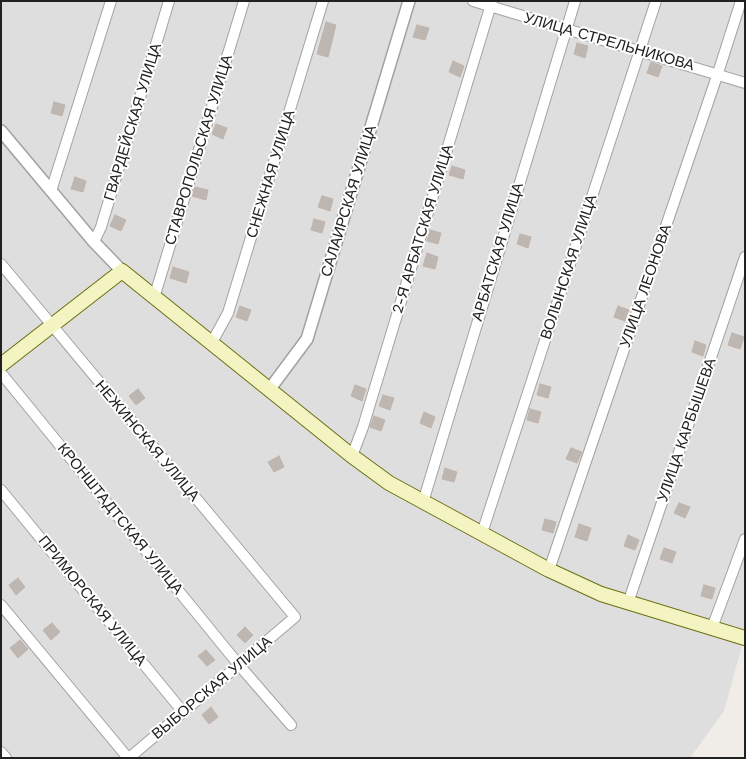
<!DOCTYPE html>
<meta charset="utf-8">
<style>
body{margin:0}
#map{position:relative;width:746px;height:759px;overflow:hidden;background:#f0ede8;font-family:"Work Sans",sans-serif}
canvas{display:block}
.frame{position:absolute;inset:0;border:2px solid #212121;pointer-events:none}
</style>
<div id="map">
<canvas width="746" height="759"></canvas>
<div class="frame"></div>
</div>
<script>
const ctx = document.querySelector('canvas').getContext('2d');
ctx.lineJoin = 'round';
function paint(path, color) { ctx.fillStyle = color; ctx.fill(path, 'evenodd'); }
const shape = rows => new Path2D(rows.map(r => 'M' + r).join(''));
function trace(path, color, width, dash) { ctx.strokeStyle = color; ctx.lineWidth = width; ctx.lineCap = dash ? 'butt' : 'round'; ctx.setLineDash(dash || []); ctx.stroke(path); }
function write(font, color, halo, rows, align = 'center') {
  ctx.font = font + ' "Work Sans",sans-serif'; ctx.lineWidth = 4; ctx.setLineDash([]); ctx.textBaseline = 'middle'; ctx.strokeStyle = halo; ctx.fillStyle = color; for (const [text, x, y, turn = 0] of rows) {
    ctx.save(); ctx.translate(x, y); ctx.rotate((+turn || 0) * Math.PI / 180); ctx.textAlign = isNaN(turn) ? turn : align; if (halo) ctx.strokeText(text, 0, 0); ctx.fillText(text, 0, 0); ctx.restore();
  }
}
const residential = shape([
 [1,1,745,1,745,635,724,711,690,758,1,758]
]);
const building = shape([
 [326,22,336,25,328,57,317,54,326,22],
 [417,25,429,28,425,40,413,37,417,25],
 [577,43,588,46,585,58,574,54,577,43],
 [453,61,464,66,460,77,449,72,453,61],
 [651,62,662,66,658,77,647,73,651,62],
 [54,102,65,105,62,116,51,113,54,102],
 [216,124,227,128,223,139,212,134,216,124],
 [452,166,465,170,463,179,449,175,452,166],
 [75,177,86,181,83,192,71,189,75,177],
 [195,187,208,190,206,200,192,196,195,187],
 [322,196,333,199,330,211,318,207,322,196],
 [115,215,126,220,121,231,110,226,115,215],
 [314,219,325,222,322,233,311,230,314,219],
 [430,230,441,233,438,244,427,241,430,230],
 [520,234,531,237,528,248,517,244,520,234],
 [427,253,438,257,435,269,423,266,427,253],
 [173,267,189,272,186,283,170,278,173,267],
 [240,306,251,310,247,321,236,317,240,306],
 [618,306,629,310,625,321,614,317,618,306],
 [732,333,744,337,740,349,728,345,732,333],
 [695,341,706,345,703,356,692,352,695,341],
 [540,384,551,387,548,398,537,395,540,384],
 [355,385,366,389,362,401,351,396,355,385],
 [138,389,145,398,136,405,129,396,138,389],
 [383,395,394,398,390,410,379,406,383,395],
 [530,409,541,412,538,423,527,420,530,409],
 [424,412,435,417,431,428,420,423,424,412],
 [374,416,385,420,381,431,370,427,374,416],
 [571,448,582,452,577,463,566,459,571,448],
 [279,456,284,467,274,472,268,462,279,456],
 [445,468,457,472,454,482,442,479,445,468],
 [679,503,690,507,685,518,674,513,679,503],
 [545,519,556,522,553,533,542,530,545,519],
 [579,524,591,528,587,541,575,537,579,524],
 [628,535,639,540,635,550,624,546,628,535],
 [664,548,676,552,672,563,660,559,664,548],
 [18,578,25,587,16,595,9,585,18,578],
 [704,585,715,588,712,599,701,596,704,585],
 [52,623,60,632,51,640,43,630,52,623],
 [245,627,253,635,245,643,237,635,245,627],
 [20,640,28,649,18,658,10,648,20,640],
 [206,650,215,660,207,666,198,656,206,650],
 [211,707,218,717,209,724,202,715,211,707]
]);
const minor = shape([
 [473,1,745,83],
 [51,191,111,1],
 [94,242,101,227,169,1],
 [1,264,295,617,129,758],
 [154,298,244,1],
 [211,344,228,313,323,1],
 [1,373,239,665,291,725],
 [352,456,363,427,492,1],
 [1,490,183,712],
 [423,502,575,1],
 [482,533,656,1],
 [549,570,718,73,741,1],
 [628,603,745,257],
 [1,605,128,758],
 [712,628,745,539],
 [1,752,6,758]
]);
const tertiary = shape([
 [1,131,94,242,122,271],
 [269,390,307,339,409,1]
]);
const secondary = shape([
 [1,365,122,271,352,456,389,483,549,570,601,594,745,638]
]);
const streetNames = [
 ["УЛИЦА СТРЕЛЬНИКОВА",609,42,16],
 ["ГВАРДЕЙСКАЯ УЛИЦА",133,122,-73],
 ["СТАВРОПОЛЬСКАЯ УЛИЦА",199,150,-73],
 ["СНЕЖНАЯ УЛИЦА",271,174,-73],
 ["САЛАИРСКАЯ УЛИЦА",349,201,-73],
 ["2-Я АРБАТСКАЯ УЛИЦА",423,229,-73],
 ["АРБАТСКАЯ УЛИЦА",498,252,-73],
 ["ВОЛЫНСКАЯ УЛИЦА",569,267,-72],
 ["УЛИЦА ЛЕОНОВА",646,286,-71],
 ["УЛИЦА КАРБЫШЕВА",687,430,-71],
 ["НЕЖИНСКАЯ УЛИЦА",147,441,50],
 ["КРОНШТАДТСКАЯ УЛИЦА",120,519,51],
 ["ПРИМОРСКАЯ УЛИЦА",92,601,51],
 ["ВЫБОРСКАЯ УЛИЦА",212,688,-40]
];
paint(residential, '#dfdede');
paint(building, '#bdb6b1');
trace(building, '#c1b4ac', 1);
trace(minor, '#a2a2a2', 12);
trace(tertiary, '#a2a2a2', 14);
trace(secondary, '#6b700f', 16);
trace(minor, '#fff', 10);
trace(tertiary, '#fff', 11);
trace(secondary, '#f4f4c2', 14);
write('15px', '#212121', '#fff', streetNames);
</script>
